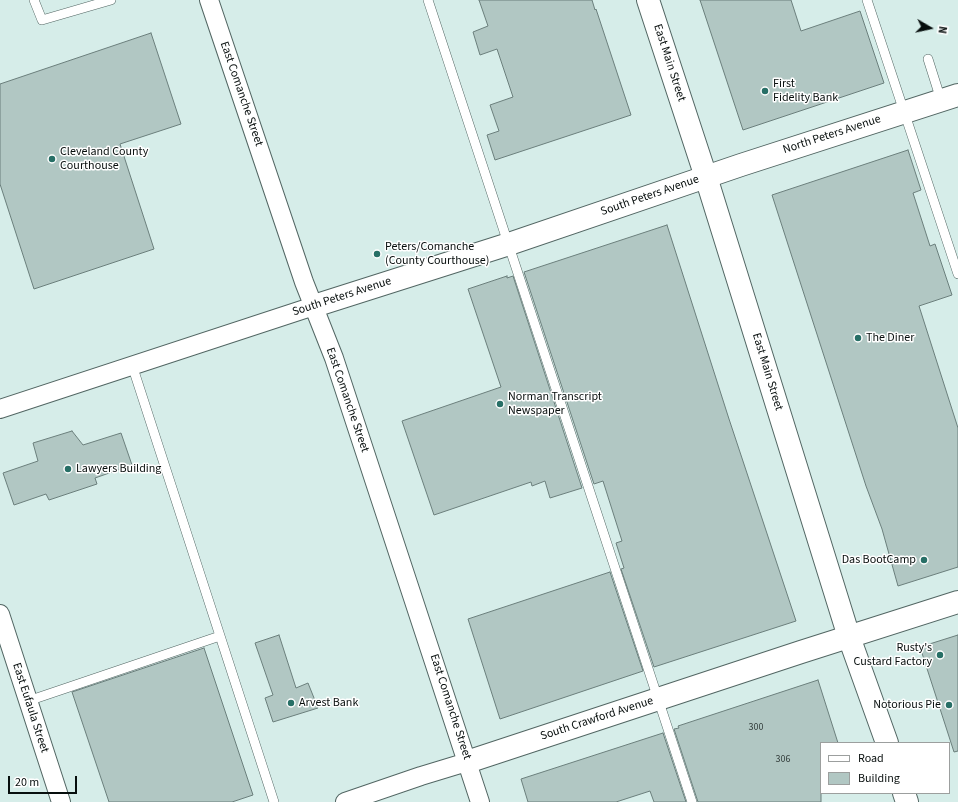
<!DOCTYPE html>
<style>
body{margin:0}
#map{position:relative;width:958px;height:802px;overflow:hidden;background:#d6ede9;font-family:"Source Sans 3",sans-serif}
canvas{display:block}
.legend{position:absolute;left:820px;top:742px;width:130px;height:52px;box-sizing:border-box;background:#fff;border:1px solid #9c9f9e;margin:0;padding:5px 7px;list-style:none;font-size:12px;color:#070e0d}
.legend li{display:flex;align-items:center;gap:8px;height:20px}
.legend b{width:20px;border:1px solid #9c9f9e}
.north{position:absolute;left:910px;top:8px;width:40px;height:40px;-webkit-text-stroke:3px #fff;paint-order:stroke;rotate:99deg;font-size:11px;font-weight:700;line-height:16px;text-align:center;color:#070e0d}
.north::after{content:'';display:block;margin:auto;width:14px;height:18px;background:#070e0d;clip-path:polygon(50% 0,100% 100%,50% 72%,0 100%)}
.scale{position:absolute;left:8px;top:776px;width:69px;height:18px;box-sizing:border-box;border:2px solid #070e0d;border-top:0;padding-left:5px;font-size:12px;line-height:14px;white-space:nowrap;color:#070e0d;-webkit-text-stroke:3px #fff;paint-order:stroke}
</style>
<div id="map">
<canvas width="958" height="802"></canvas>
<ul class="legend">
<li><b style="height:5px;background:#fff"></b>Road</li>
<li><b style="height:11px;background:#b1c7c3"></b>Building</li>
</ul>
<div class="north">N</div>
<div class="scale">20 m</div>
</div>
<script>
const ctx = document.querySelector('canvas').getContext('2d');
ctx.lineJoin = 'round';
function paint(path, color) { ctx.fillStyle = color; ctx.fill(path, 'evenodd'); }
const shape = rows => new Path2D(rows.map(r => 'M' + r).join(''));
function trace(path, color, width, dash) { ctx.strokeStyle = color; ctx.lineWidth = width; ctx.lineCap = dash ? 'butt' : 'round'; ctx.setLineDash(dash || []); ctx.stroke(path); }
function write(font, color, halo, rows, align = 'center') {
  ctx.font = font + ' "Source Sans 3",sans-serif'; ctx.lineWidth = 3; ctx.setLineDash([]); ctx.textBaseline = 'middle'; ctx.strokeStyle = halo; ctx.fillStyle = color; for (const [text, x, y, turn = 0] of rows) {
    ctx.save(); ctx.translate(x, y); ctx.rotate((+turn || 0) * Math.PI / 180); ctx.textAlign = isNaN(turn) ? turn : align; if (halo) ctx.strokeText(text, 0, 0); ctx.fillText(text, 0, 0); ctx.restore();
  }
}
const building = shape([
 [479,0,592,0,595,10,596,9,631,115,495,160,487,135,499,131,490,105,513,97,497,49,480,55,473,32,488,26,479,0],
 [700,0,791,0,801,31,860,11,884,83,743,130,700,0],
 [151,33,181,124,120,144,154,249,34,289,0,184,0,84,151,33],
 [908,150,921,190,913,193,930,246,935,244,952,295,919,306,958,428,958,567,898,586,882,529,866,486,772,195,908,150],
 [667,225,729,419,796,621,654,667,621,569,624,568,616,543,622,541,603,481,594,484,524,272,667,225],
 [507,276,507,278,513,276,582,488,550,498,545,481,532,486,531,482,434,515,402,421,501,387,468,289,507,276],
 [72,431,83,445,121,433,132,465,95,478,97,484,49,500,46,494,14,505,3,473,38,461,33,443,72,431],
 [610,572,643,671,500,719,468,619,610,572],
 [279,635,296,688,308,683,318,708,273,722,265,698,273,695,255,643,279,635],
 [958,635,958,751,954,752,920,647,958,635],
 [204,648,253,795,232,802,109,802,72,692,204,648],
 [818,680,838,743,821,743,821,802,698,802,674,729,679,728,678,726,818,680],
 [663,733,686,802,654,802,650,791,616,802,528,802,521,779,663,733]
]);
const service = shape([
 [34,0,42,20,111,0],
 [428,0,692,802],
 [867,0,958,274],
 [928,59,941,100],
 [132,365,274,802],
 [28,701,220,636]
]);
const minor = shape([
 [209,0,304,282,334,358,480,802],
 [0,409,314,306],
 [0,614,61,802],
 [345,802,421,776,467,762]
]);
const tertiary = shape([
 [314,306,509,244,741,165,958,95],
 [467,762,801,652,958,602]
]);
const secondary = shape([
 [648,0,706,177,849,637,887,743],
 [904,793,907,802]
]);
const markers = [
 [765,91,4,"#276f66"],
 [52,159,4,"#276f66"],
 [377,254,4,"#276f66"],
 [858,338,4,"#276f66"],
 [500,404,4,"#276f66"],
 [68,469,4,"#276f66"],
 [924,560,4,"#276f66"],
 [940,655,4,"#276f66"],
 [291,703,4,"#276f66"],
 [949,705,4,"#276f66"]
];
const numberNames = [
 ["300",756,728],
 ["306",783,760]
];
const streetNames = [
 ["East Main Street",669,63,72],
 ["East Comanche Street",241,94,71],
 ["North Peters Avenue",832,135,-18],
 ["South Peters Avenue",650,196,-19],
 ["South Peters Avenue",342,297,-18],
 ["East Main Street",767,372,73],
 ["East Comanche Street",347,400,71],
 ["East Comanche Street",450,707,72],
 ["East Eufaula Street",30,708,72],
 ["South Crawford Avenue",597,719,-18]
];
const poiNames = [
 ["First",773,84],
 ["Fidelity Bank",773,98],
 ["Cleveland County",60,152],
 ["Courthouse",60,166],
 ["Peters/Comanche",385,247],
 ["(County Courthouse)",385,261],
 ["The Diner",866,338],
 ["Norman Transcript",508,397],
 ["Newspaper",508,411],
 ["Lawyers Building",76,469],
 ["Das BootCamp",916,560,"right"],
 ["Rusty's",932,648,"right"],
 ["Custard Factory",932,662,"right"],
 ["Arvest Bank",299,703],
 ["Notorious Pie",941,705,"right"]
];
paint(building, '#b1c7c3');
trace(building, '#6b7f7c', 1);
trace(service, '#526663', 10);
trace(minor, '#526663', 20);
trace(tertiary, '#526663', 24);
trace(secondary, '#526663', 24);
trace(service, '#fff', 9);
trace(minor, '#fff', 18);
trace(tertiary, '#fff', 22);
trace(secondary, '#fff', 22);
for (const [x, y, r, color] of markers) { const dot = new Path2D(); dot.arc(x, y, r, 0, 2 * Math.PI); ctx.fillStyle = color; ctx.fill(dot); trace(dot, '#fff', 1.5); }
write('10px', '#323c3a', null, numberNames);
write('12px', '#070e0d', '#fff', streetNames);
write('12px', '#070e0d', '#fff', poiNames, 'left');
</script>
